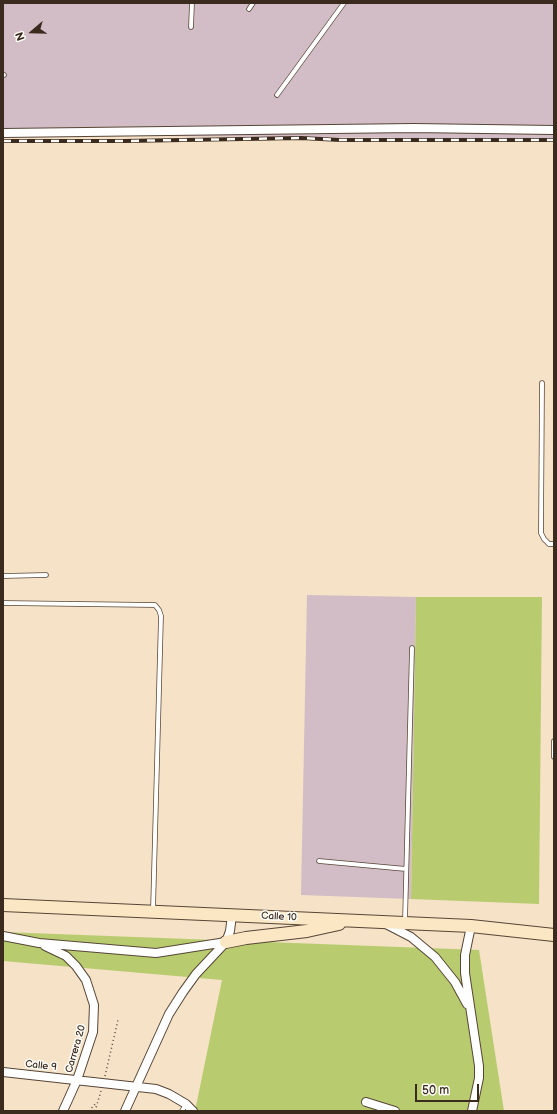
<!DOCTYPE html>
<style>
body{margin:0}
#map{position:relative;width:557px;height:1114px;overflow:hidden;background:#f5e2c7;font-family:"Balsamiq Sans",sans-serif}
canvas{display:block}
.frame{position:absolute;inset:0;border:4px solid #3b2a1e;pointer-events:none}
.north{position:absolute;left:12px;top:12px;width:40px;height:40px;-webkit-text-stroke:3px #fdfcf7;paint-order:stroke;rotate:250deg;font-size:11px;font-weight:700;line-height:16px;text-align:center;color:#3b2a1e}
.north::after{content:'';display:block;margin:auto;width:14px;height:18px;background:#3b2a1e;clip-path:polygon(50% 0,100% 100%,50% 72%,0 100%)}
.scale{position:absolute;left:415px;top:1084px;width:64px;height:18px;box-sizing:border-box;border:2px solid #3b2a1e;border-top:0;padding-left:5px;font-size:12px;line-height:14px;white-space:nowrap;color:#3b2a1e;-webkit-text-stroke:3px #fdfcf7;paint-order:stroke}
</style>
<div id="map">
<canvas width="557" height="1114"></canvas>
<div class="frame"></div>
<div class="north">N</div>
<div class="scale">50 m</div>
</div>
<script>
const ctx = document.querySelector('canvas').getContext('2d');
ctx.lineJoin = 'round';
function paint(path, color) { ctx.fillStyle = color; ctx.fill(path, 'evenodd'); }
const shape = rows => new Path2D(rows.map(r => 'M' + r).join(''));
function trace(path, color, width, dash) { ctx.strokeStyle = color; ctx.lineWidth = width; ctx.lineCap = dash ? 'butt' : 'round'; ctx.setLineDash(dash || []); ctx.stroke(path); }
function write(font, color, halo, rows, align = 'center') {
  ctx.font = font + ' "Balsamiq Sans",sans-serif'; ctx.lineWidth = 3; ctx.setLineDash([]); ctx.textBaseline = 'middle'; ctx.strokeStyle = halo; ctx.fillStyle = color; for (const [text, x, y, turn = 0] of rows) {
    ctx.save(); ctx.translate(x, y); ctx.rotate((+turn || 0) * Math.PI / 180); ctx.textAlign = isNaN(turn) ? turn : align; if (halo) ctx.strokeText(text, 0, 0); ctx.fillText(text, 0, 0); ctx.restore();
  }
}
const industrial = shape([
 [3,3,554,3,554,139,3,135],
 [307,595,416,597,411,899,301,895]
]);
const green = shape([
 [416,597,542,597,539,904,411,899],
 [3,932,479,950,504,1111,195,1111,222,980,3,961]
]);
const path = shape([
 [105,1076,118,1020],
 [89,1111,97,1102],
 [95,1111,101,1091]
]);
const service = shape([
 [249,9,253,3],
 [191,27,192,3],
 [3,75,4,75],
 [277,95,344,3],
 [542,383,541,533,544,539,549,544,554,544],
 [3,576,46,575],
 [3,603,155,605,159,610,161,616,153,910],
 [554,741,554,757],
 [319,861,406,869],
 [405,921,412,648],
 [182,1111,186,1104]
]);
const minor = shape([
 [3,133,414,128,554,130],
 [384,923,411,937,435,957,455,982,467,1004],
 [471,926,465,955,465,973,479,1066,479,1078,472,1111],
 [3,936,39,943,156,953,226,942],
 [45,946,66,956,76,966,86,980,94,1005,93,1032,77,1080,63,1111],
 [3,1072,156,1089,169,1094,186,1104,193,1111],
 [366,1102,395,1111],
 [125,1111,169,1014,183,992,196,974,226,942,230,931,232,915]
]);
const secondary = shape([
 [3,905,471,926,554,935],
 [226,942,246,938,307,931,339,924]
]);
const rail = shape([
 [3,141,124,141,301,138,341,140,554,140]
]);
const streetNames = [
 ["Calle 10",279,917,3],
 ["Carrera 20",76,1049,-74],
 ["Calle 9",41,1066,6]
];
paint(industrial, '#d2bdc6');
paint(green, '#b8cc6f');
trace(service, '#574637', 5.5);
trace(minor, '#574637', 10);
trace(secondary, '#574637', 14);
trace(path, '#574637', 1.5, [1, 3]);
trace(service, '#fff', 4);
trace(minor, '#fff', 8);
trace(secondary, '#fbe7c3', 12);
trace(rail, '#3b2a1e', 4);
trace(rail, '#fdfcf7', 2.5, [8]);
write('10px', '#3b2a1e', '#fdfcf7', streetNames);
</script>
